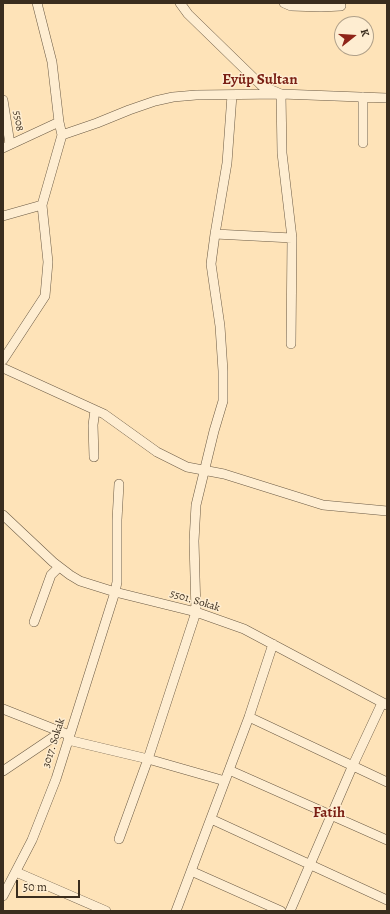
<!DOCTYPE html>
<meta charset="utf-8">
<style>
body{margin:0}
#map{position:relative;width:390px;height:914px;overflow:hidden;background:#fee3b8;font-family:Alegreya,serif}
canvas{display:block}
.frame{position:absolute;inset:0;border:4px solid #3a2d1e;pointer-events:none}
.north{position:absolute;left:334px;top:16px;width:40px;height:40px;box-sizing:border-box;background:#feedd1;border:1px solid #b0a089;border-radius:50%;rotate:73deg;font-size:11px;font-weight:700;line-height:16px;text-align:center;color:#3a2d1e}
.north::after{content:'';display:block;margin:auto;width:14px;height:18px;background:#8f2418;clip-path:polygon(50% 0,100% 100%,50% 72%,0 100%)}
.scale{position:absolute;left:16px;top:880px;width:64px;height:18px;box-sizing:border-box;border:2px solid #3a2d1e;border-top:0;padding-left:5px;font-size:12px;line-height:14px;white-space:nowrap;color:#3a2d1e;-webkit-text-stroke:3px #feedd1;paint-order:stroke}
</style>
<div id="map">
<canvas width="390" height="914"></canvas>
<div class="frame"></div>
<div class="north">K</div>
<div class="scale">50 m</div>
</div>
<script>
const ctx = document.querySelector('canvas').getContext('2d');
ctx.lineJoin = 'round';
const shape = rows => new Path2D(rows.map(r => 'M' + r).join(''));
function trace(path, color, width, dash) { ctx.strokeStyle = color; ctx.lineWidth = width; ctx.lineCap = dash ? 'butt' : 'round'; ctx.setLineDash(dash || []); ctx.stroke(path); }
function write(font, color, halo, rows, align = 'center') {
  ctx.font = font + ' Alegreya,serif'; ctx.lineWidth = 3; ctx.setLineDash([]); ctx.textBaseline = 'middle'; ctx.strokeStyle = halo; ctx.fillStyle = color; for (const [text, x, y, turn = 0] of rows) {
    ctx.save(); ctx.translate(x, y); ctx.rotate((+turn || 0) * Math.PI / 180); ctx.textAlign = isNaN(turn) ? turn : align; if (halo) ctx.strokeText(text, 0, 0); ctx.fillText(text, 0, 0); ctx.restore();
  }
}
const minor = shape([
 [180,3,188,14,262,86,281,94,282,153,292,238,215,234],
 [284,3,291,6,321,7,341,6],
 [3,100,10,144],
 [62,135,97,123,129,110,155,101,173,97,196,95,281,94,387,98],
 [363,143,363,97],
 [3,148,59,122,52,62,37,3],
 [3,216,42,205],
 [291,344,292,238],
 [3,360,45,296,48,262,42,205,62,135,59,122],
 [3,368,104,414,157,452,187,467,224,474,323,505,387,511],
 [94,457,93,425,95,410],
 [3,515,53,562,70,575,80,581,115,592,196,612,244,629,387,705],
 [34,622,51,575,59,567],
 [3,709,69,735],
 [249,717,387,782],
 [68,740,148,759,225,781],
 [229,770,387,840],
 [3,771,61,732],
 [211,819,387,900],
 [119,839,148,759,196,612,194,541,196,505,214,431,223,401,223,371,220,326,211,264,215,234,227,163,232,95],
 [191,871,281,911],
 [16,872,106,911],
 [3,896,32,840,56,779,115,592,117,582,117,520,119,484],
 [176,911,249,717,273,644],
 [290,911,353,765,382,703]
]);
const streetNames = [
 ["5508",18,121,81],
 ["5501. Sokak",195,601,17],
 ["3017. Sokak",54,743,-72]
];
const districtNames = [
 ["Eyüp Sultan",260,80],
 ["Fatih",329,813]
];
trace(minor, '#6b5a44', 10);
trace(minor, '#feedd1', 9);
write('11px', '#3a2d1e', '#feedd1', streetNames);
write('bold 15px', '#7a1f14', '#feedd1', districtNames);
</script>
